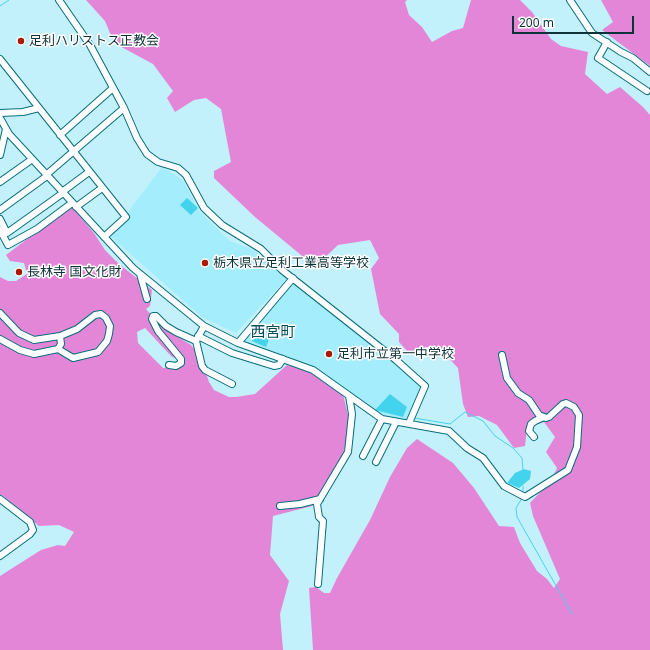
<!DOCTYPE html>
<meta charset="utf-8">
<style>
body{margin:0}
#map{position:relative;width:650px;height:650px;overflow:hidden;background:#c2f1fb;font-family:"Noto Sans",sans-serif}
canvas{display:block}
.scale{position:absolute;left:512px;top:16px;width:122px;height:18px;box-sizing:border-box;border:2px solid #0e3239;border-top:0;padding-left:5px;font-size:12px;line-height:14px;white-space:nowrap;color:#0e3239;-webkit-text-stroke:3px #fff;paint-order:stroke}
</style>
<div id="map">
<canvas width="650" height="650"></canvas>
<div class="scale">200 m</div>
</div>
<script>
const ctx = document.querySelector('canvas').getContext('2d');
ctx.lineJoin = 'round';
function paint(path, color) { ctx.fillStyle = color; ctx.fill(path, 'evenodd'); }
const shape = rows => new Path2D(rows.map(r => 'M' + r).join(''));
function trace(path, color, width, dash) { ctx.strokeStyle = color; ctx.lineWidth = width; ctx.lineCap = dash ? 'butt' : 'round'; ctx.setLineDash(dash || []); ctx.stroke(path); }
function write(font, color, halo, rows, align = 'center') {
  ctx.font = font + ' "Noto Sans","Noto Sans JP",sans-serif'; ctx.lineWidth = 3; ctx.setLineDash([]); ctx.textBaseline = 'middle'; ctx.strokeStyle = halo; ctx.fillStyle = color; for (const [text, x, y, turn = 0] of rows) {
    ctx.save(); ctx.translate(x, y); ctx.rotate((+turn || 0) * Math.PI / 180); ctx.textAlign = isNaN(turn) ? turn : align; if (halo) ctx.strokeText(text, 0, 0); ctx.fillText(text, 0, 0); ctx.restore();
  }
}
const built = shape([
 [162,167,183,180,200,212,230,241,252,249,287,278,236,333,202,317,110,236],
 [293,278,425,386,409,423,382,419,349,396,341,385,238,343]
]);
const forest = shape([
 [86,0,407,0,405,2,409,15,422,27,432,42,452,31,463,28,471,0,520,0,532,12,551,39,561,46,588,52,585,74,607,94,620,87,643,107,650,115,650,650,313,650,309,588,316,587,324,593,330,593,337,578,370,520,390,477,407,448,417,439,453,463,474,488,499,526,514,527,520,543,537,571,547,579,554,588,560,579,533,516,530,503,551,481,557,468,546,452,555,437,544,422,527,428,525,446,514,448,497,425,479,416,468,417,463,404,458,368,440,349,431,346,408,352,399,342,399,334,380,314,371,269,379,258,370,240,338,245,319,263,307,260,255,217,214,178,214,171,231,162,221,109,206,98,194,100,175,112,167,98,173,91,153,64,114,43,105,21],
 [601,0,650,0,650,66,602,30,613,22],
 [71,206,94,233,105,250,119,264,152,290,150,306,146,309,163,328,191,345,200,356,209,382,214,390,229,397,236,397,255,394,287,365,321,373,341,386,349,419,344,452,327,495,312,506,273,516,270,555,289,581,280,614,283,650,0,650,0,576,41,550,58,545,65,546,74,532,59,525,39,526,2,495,0,496,0,277,8,281,16,281,27,274,24,263,10,261,6,255],
 [145,328,171,356,178,360,174,368,163,368,138,343,137,332]
]);
const water = shape([
 [187,198,198,208,191,215,180,205],
 [255,334,269,339,266,347,252,341],
 [390,394,407,407,403,417,375,410],
 [524,469,531,471,530,479,519,488,507,483,515,473]
]);
const stream = shape([
 [0,6,9,0],
 [414,418,450,424,465,412,483,421,495,436,513,448,522,458,523,469],
 [523,486,523,493],
 [522,498,516,508,517,517,572,614]
]);
const minor = shape([
 [59,0,90,45,124,108,137,138,147,154,158,162,178,168,186,175,204,208,222,225,261,249,282,270,396,360,425,386,409,423],
 [570,0,592,33,621,52,633,58,650,72],
 [607,42,598,58,647,91],
 [0,59,126,217,104,237],
 [0,113,23,112,39,108],
 [0,118,9,134,133,268,204,326,238,343,313,370,382,419,449,431,467,448,483,458,504,486,525,497,568,470,577,447,579,415,574,407,566,403,563,404,549,417,546,418,539,415,529,400,518,393,507,378,502,355],
 [60,135,113,88],
 [0,155,6,129],
 [46,175,124,108],
 [0,182,31,160],
 [62,192,89,172],
 [76,207,102,188],
 [0,210,47,176],
 [0,219,7,233,63,193],
 [0,230,8,245,37,229,72,203],
 [140,274,147,299],
 [0,313,19,333,34,340,60,336,77,329,95,315,101,314,106,318,110,326,109,334,107,341,98,352,73,358,58,349],
 [204,326,196,341,202,366,205,370,232,384],
 [198,336,232,353,274,366,279,365,283,359],
 [0,339,20,350,34,354,58,349,61,344,60,336],
 [238,343,293,278],
 [169,365,176,366,181,363,181,359,158,331,152,319,153,316,156,316,166,326,176,332,196,341],
 [534,437,529,431,531,424,535,421,544,417],
 [363,456,382,419],
 [376,462,396,422],
 [0,499,30,522,33,530,30,534,0,556],
 [280,506,300,504,320,499],
 [318,584,323,521,319,517,317,504,348,452,352,414,349,396]
]);
const markers = [
 [21,41,4,"#aa1a02"],
 [205,263,4,"#aa1a02"],
 [19,272,4,"#aa1a02"],
 [329,354,4,"#aa1a02"]
];
const poiNames = [
 ["足利ハリストス正教会",29,41],
 ["栃木県立足利工業高等学校",213,263],
 ["長林寺 国文化財",27,272],
 ["足利市立第一中学校",337,354]
];
const quarterNames = [
 ["西宮町",273,333]
];
paint(built, '#a3edfc');
paint(forest, '#e486d8');
paint(water, '#44d3ec');
trace(stream, '#44d3ec', 1);
trace(minor, '#086d7c', 8);
trace(minor, '#fff', 6);
for (const [x, y, r, color] of markers) { const dot = new Path2D(); dot.arc(x, y, r, 0, 2 * Math.PI); ctx.fillStyle = color; ctx.fill(dot); trace(dot, '#fff', 1.5); }
write('13px', '#0e3239', '#fff', poiNames, 'left');
write('15px', '#004d58', '#fff', quarterNames);
</script>
